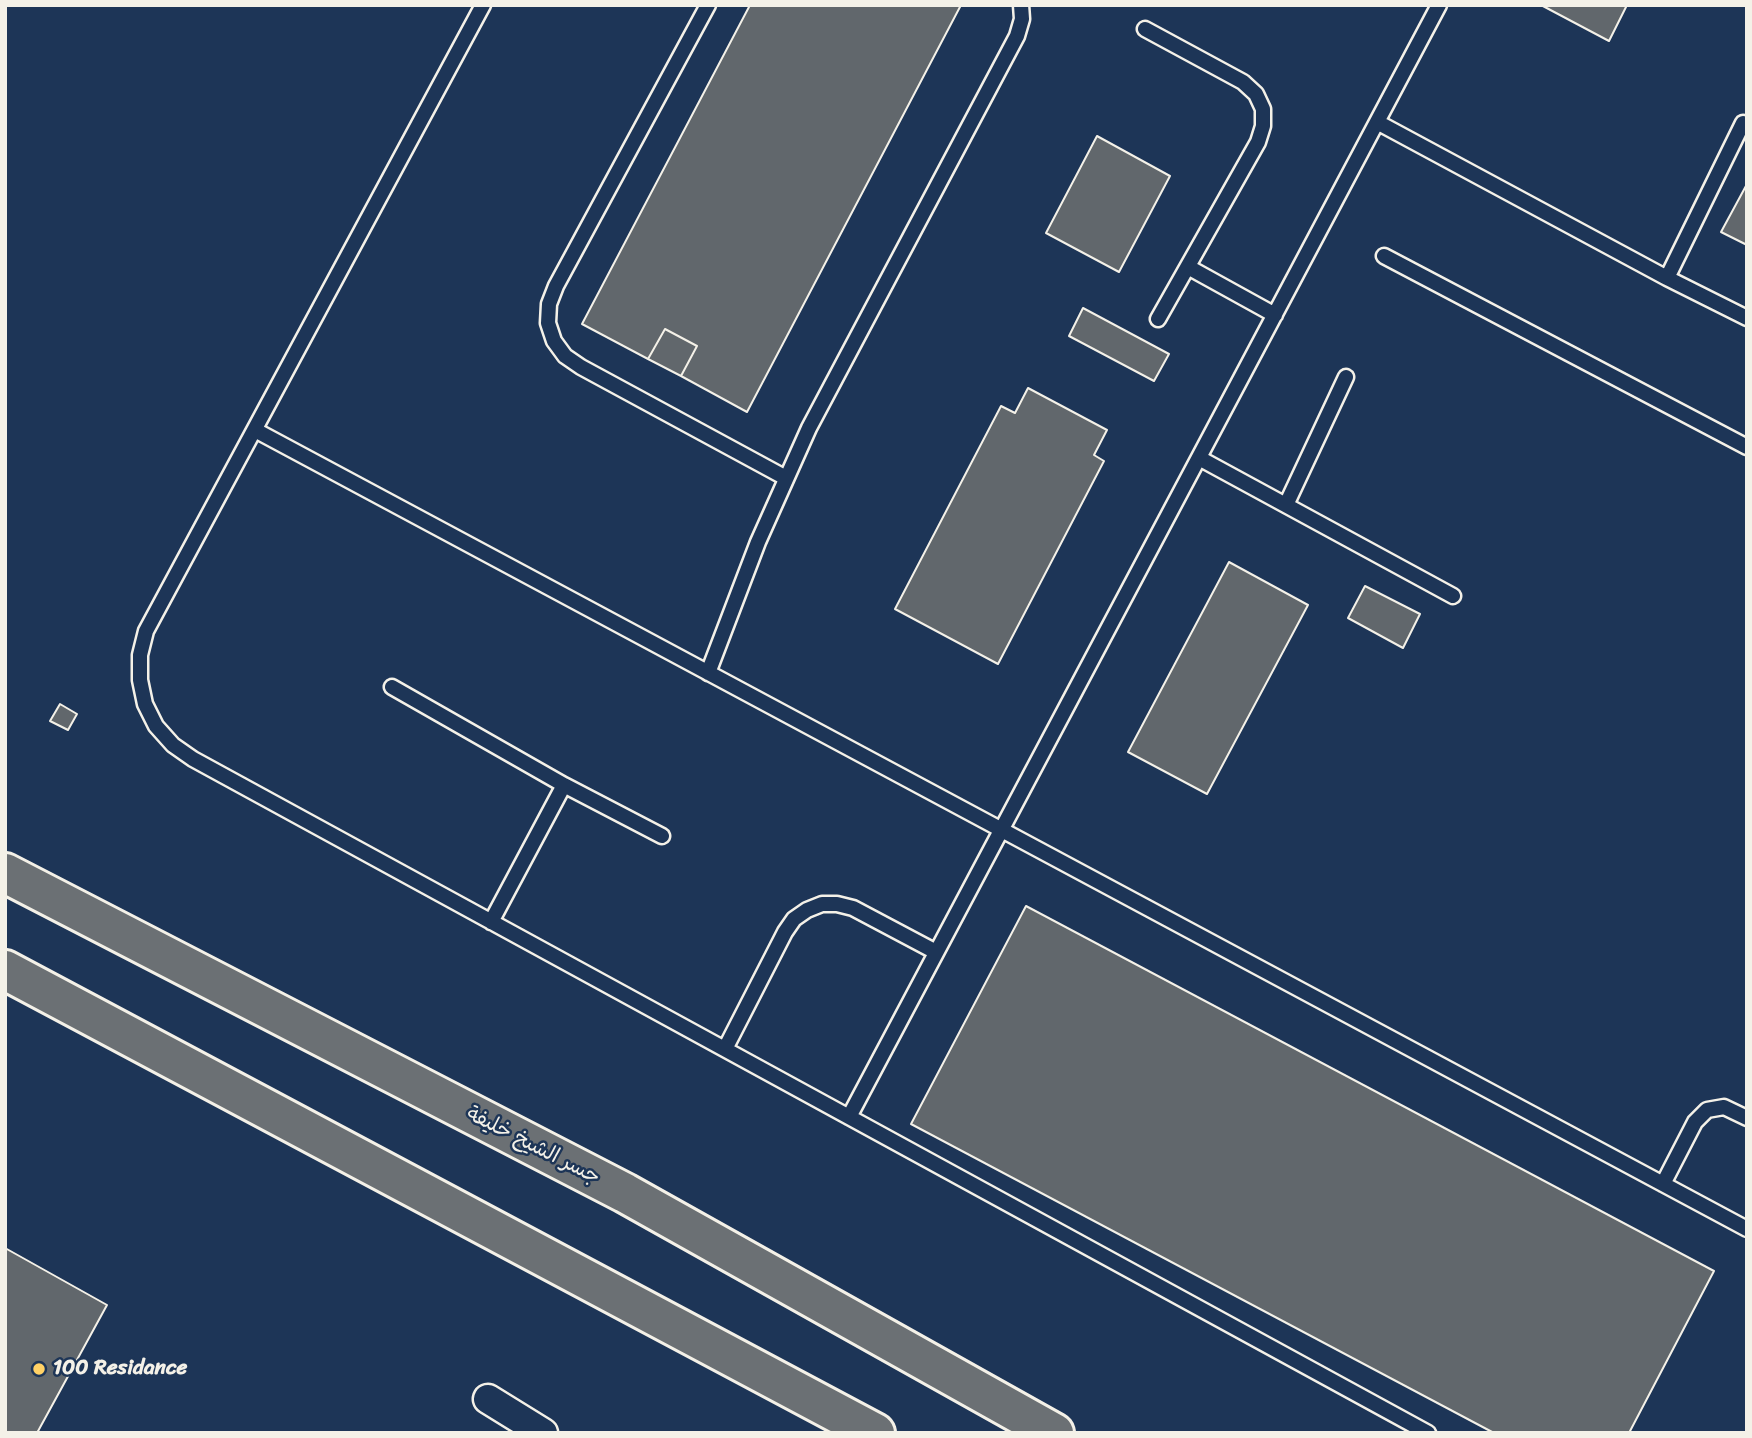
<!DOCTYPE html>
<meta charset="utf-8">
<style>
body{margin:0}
#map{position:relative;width:1752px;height:1438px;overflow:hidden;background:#1d3557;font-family:Sriracha,sans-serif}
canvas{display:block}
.frame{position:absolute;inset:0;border:7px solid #f4f1e8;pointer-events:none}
</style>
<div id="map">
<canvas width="1752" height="1438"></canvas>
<div class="frame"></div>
</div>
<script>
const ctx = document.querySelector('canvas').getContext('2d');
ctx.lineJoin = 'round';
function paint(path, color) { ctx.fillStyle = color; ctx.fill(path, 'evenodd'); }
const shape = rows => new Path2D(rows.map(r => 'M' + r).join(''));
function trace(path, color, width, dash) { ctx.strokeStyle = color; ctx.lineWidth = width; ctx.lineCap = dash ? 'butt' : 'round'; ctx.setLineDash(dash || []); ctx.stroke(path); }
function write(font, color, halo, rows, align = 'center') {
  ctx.font = font + ' Sriracha,"Playpen Sans Arabic",sans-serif'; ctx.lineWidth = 5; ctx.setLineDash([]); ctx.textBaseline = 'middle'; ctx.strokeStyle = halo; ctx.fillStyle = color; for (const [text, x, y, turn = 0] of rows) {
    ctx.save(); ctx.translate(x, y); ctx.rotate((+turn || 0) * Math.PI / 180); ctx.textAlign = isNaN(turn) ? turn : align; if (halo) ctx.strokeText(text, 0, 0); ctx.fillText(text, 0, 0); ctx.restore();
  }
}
const building = shape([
 [750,5,961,5,747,412,681,376,697,346,665,329,648,359,582,324,750,5],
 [1541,5,1627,5,1609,41,1541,5],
 [1097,136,1170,176,1119,272,1046,233,1097,136],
 [1747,184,1747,245,1721,232,1747,184],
 [1083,308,1169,354,1154,381,1069,336,1083,308],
 [665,329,697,346,681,376,648,359,665,329],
 [1028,388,1107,430,1094,455,1104,461,998,664,895,609,1001,406,1015,413,1028,388],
 [1229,562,1308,605,1207,794,1128,752,1229,562],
 [1365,586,1420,614,1403,648,1348,618,1365,586],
 [60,704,77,714,68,730,50,721,60,704],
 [1026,906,1714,1271,1629,1433,1494,1433,911,1124,1026,906],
 [5,1248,107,1305,37,1433,5,1433,5,1248]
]);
const service = shape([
 [483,5,146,631,140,655,140,680,145,704,156,726,173,745,193,759,1428,1433],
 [708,5,556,286,549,304,548,323,554,341,565,356,581,367,786,478],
 [1145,29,1243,82,1256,94,1263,109,1263,126,1258,142,1158,319],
 [1377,122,1667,278,1747,318],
 [1384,256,1747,447],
 [1188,267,1275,315],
 [1667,278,1743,123],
 [255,430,1747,1229],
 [1199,458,1453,596],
 [1286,505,1346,377],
 [708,673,758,542,809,428,1017,36,1022,19,1021,5],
 [392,687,564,785,662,836],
 [491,922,564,785],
 [725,1049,785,932,794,919,807,910,822,904,837,904,853,908,936,952],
 [849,1117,1439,5],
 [1663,1184,1695,1122,1707,1110,1724,1107,1747,1118]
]);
const minor = shape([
 [488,1399,543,1433]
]);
const motorway = shape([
 [5,873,625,1193,1054,1433],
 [5,970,875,1433]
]);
const markers = [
 [39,1369,7,"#ffd166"]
];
const streetNames = [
 ["جسر الشيخ خليفة",533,1146,27]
];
const poiNames = [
 ["100 Residance",53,1369]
];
paint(building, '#61676c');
trace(building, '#f4f1e8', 2);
trace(service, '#f4f1e8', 19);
trace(minor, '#f4f1e8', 33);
trace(motorway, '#f4f1e8', 44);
trace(service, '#1d3557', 14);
trace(minor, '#1d3557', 28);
trace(motorway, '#6b7074', 38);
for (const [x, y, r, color] of markers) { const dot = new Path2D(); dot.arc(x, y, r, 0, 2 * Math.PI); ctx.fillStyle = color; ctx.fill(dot); trace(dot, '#1d3557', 2.5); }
write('21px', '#f4f1e8', '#1d3557', streetNames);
write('bold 21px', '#f4f1e8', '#1d3557', poiNames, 'left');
</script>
